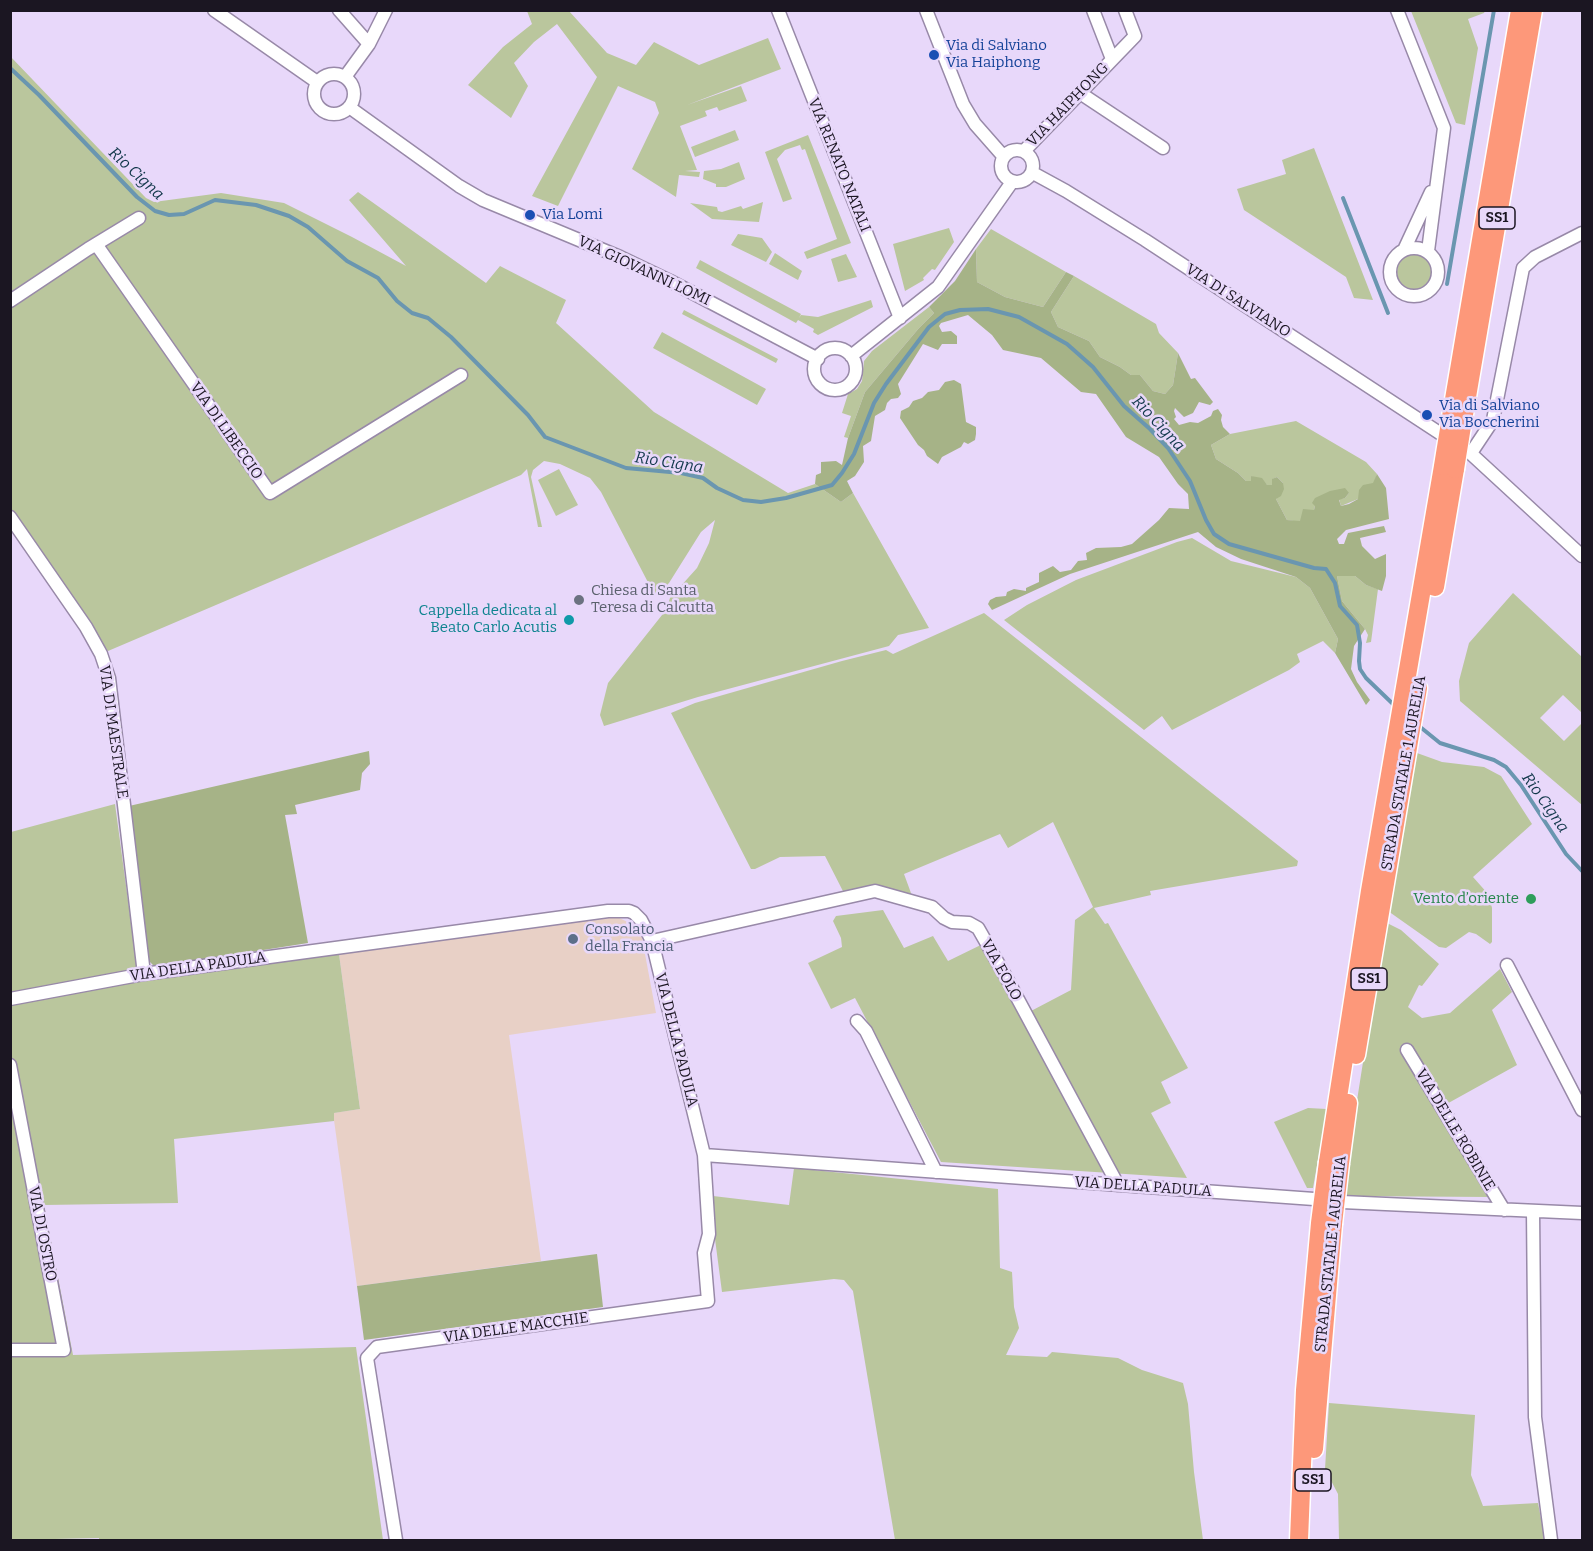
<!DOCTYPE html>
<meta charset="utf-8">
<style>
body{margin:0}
#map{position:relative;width:1593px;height:1551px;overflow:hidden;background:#e8d8fa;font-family:Bitter,serif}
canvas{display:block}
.frame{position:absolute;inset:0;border:12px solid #1b1622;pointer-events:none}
</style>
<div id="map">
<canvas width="1593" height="1551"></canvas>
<div class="frame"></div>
</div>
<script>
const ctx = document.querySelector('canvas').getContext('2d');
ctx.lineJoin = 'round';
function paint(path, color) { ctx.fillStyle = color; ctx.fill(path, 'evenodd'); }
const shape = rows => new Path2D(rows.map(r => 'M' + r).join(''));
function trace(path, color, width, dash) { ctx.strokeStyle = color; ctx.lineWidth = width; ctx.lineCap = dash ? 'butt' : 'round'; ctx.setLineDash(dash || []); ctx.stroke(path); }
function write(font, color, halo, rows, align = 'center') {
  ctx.font = font + ' Bitter,serif'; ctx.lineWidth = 5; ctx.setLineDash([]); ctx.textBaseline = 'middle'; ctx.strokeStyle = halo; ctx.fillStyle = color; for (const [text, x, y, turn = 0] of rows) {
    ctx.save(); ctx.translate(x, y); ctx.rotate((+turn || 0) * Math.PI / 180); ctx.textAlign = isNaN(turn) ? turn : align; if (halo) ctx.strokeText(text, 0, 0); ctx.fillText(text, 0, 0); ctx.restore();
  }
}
const industrial = shape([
 [617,917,632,924,642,938,656,1013,509,1035,541,1261,357,1286,333,1113,360,1109,339,954]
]);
const green = shape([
 [527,11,569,11,607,53,636,65,654,42,699,65,768,38,781,69,687,105,741,86,747,101,719,111,717,107,705,111,707,116,680,126,697,170,685,171,700,172,699,177,679,175,676,197,632,169,659,113,655,102,618,86,558,206,532,196,597,77,557,24,534,42,514,63,528,86,511,118,468,85,503,47,532,24],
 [1411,11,1485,11,1484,13,1468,19,1478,48,1465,125,1456,123],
 [10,56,146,198,154,202,221,193,284,203,352,237,406,266,349,200,358,192,486,283,500,266,566,300,556,323,654,412,788,493,815,484,841,502,853,493,929,628,898,635,889,646,698,697,604,726,600,715,608,683,666,610,670,598,697,568,709,543,715,520,701,532,669,583,658,594,651,597,652,590,601,492,590,478,560,464,544,461,533,470,531,477,542,527,538,527,527,469,521,475,108,651,11,511],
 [735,130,739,140,695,157,691,147],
 [808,135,851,243,807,259,804,252,837,239,805,149,802,150,800,145,785,150,777,159,792,199,783,202,765,152],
 [1314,148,1373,300,1354,298,1346,277,1244,210,1237,189,1286,174,1282,160],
 [739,162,745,179,726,187,716,187,716,184,703,179,704,171,721,169],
 [763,202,759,222,712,219,690,203,717,207,718,211,722,212,741,206,743,209],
 [949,228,954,242,935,270,932,269,923,278,924,280,905,291,893,244],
 [991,229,1066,272,1043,307,1005,297,977,282,976,249],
 [738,234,762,238,772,252,766,262,731,245],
 [775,253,802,271,798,280,769,264],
 '1397 272a18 18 0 1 1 36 0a18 18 0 1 1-36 0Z',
 [846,254,857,277,838,282,831,259],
 [700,260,801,314,799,318,801,315,818,317,871,300,873,307,818,335,813,332,814,329,798,320,796,323,696,268],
 [1074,276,1156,324,1159,333,1178,353,1173,385,1165,394,1153,391,1140,375,1131,375,1120,367,1100,357,1089,341,1058,327,1051,312],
 [929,307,934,313,919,328,865,392,848,438,844,437,851,416,842,413,848,394,857,389,862,381,864,361,872,351],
 [684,310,778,359,776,363,682,314],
 [662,332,766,389,757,405,653,348],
 [1296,421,1366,462,1377,474,1374,484,1358,499,1341,506,1339,499,1345,498,1349,493,1315,506,1314,510,1300,522,1287,520,1276,499,1283,483,1277,477,1273,479,1273,485,1267,485,1251,476,1251,481,1246,481,1238,473,1216,459,1211,445,1230,434],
 [559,469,578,505,556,516,538,480],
 [1192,538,1231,561,1296,577,1310,588,1338,639,1335,653,1323,641,1297,654,1300,662,1289,670,1172,730,1162,716,1144,730,1004,620,1027,605,1076,580,1177,542],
 [1337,576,1355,576,1366,585,1378,589,1371,642,1366,643,1368,635,1365,629,1342,601],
 [1513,593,1582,657,1582,713,1563,695,1540,718,1564,741,1582,723,1582,805,1460,701,1459,681,1469,643],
 [984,613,1298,861,1297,866,1150,891,1151,895,1094,908,1105,924,1108,923,1188,1068,1161,1082,1171,1103,1151,1113,1187,1178,941,1162,855,998,831,1009,808,963,842,947,841,938,833,921,836,916,883,910,904,948,933,936,948,961,991,940,1031,1011,1071,990,1075,920,1093,907,1053,822,1008,848,1000,834,904,874,915,904,874,896,847,899,825,856,780,857,755,869,751,869,671,713,695,703,842,661,886,650,893,654],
 [1417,753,1442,762,1484,767,1501,776,1532,824,1473,877,1489,895,1492,908,1492,942,1490,944,1476,934,1469,932,1446,948,1439,947,1388,911],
 [115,804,139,982,339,954,360,1109,334,1113,334,1121,174,1139,178,1203,44,1205,73,1355,356,1347,383,1540,99,1540,99,1538,11,1540,11,832],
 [1385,922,1401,930,1439,964,1422,986,1419,985,1408,1007,1422,1018,1450,1013,1500,969,1512,992,1492,1010,1517,1065,1443,1106,1492,1197,1342,1196],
 [1308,1108,1327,1109,1313,1188,1307,1188,1274,1122],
 [794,1168,998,1189,1000,1268,1012,1272,1014,1307,1019,1328,1006,1355,1047,1357,1052,1352,1118,1358,1142,1370,1183,1383,1188,1404,1194,1472,1203,1540,895,1540,853,1291,844,1280,834,1279,722,1292,715,1239,713,1196,789,1205],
 [1329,1403,1475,1415,1471,1475,1483,1506,1538,1503,1545,1540,1339,1540,1338,1494,1325,1469]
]);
const forest = shape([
 [976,249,977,282,1005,297,1043,307,1066,272,1074,276,1051,312,1058,327,1089,341,1100,357,1120,367,1131,375,1140,375,1153,391,1165,394,1173,385,1178,353,1191,379,1195,378,1213,402,1210,405,1199,402,1193,413,1184,417,1175,408,1174,411,1176,417,1174,419,1179,425,1190,422,1198,423,1211,416,1213,411,1218,409,1222,415,1221,420,1223,427,1230,434,1211,445,1216,459,1238,473,1246,481,1251,481,1251,476,1262,478,1267,485,1272,485,1272,479,1277,477,1283,483,1284,489,1281,496,1276,499,1287,520,1300,521,1303,509,1314,510,1315,506,1312,503,1315,498,1330,491,1345,488,1349,493,1345,498,1339,500,1341,506,1349,504,1358,499,1359,490,1363,485,1373,483,1377,474,1386,488,1389,519,1346,530,1337,539,1339,544,1344,544,1348,533,1384,526,1386,532,1360,538,1362,546,1375,559,1386,554,1386,576,1382,591,1366,585,1355,576,1337,576,1342,601,1365,629,1354,646,1351,669,1357,682,1370,700,1366,705,1335,653,1338,639,1310,588,1296,577,1241,559,1216,547,1198,532,1070,574,992,610,988,604,990,600,996,597,1006,596,1007,592,1014,589,1026,591,1026,588,1039,582,1039,573,1053,566,1060,572,1071,570,1078,561,1087,560,1086,553,1096,548,1121,547,1132,544,1159,520,1169,508,1189,509,1188,494,1178,484,1159,457,1126,437,1096,394,1081,392,1041,358,1003,350,992,335,968,315,941,323,939,326,942,332,951,331,957,336,957,344,942,344,938,350,923,344,898,384,901,394,898,398,891,399,887,403,885,410,875,416,871,441,863,446,864,462,855,476,847,481,853,493,841,502,815,484,816,475,821,473,821,462,836,461,842,465,848,438,865,392,919,328,934,313,929,307,955,281],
 [954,380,961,384,966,422,976,427,976,434,975,440,968,444,964,442,961,447,942,457,938,464,927,456,924,450,918,445,900,418,901,411,909,407,913,401,922,398,928,392,939,390,945,382],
 [369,751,370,764,362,773,360,790,295,805,297,814,285,815,308,943,155,967,149,961,129,806],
 [597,1254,603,1307,364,1340,357,1286]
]);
const stream = shape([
 [10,68,39,95,137,197,155,211,169,215,184,214,215,200,256,205,289,216,308,227,347,261,378,278,397,301,412,313,428,318,451,337,528,415,545,437,626,468,681,473,703,478,717,488,743,500,761,502,786,498,832,485,842,473,854,454,874,403,886,384,929,327,945,314,960,310,988,309,1019,317,1067,344,1093,367,1124,406,1150,429,1168,448,1190,481,1206,520,1214,534,1229,544,1314,568,1326,569,1335,583,1340,606,1357,625,1360,643,1359,661,1360,669,1366,678,1394,705],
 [1343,198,1388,313],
 [1447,284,1494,10],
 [1419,726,1440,743,1494,760,1506,767,1521,785,1566,854,1582,871]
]);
const minor = shape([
 [214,10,317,82],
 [339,10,369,44],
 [778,10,900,318],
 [926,10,963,104,975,124,1004,157],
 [1093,10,1112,59],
 [1397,10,1444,128,1428,251],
 '314 94a20 20 0 1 1 40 0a20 20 0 1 1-40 0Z',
 [345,77,369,44,386,10],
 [1080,93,1163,148],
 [349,107,459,186,483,200,620,257,670,281,818,359],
 '1001 166a16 16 0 1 1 32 0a16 16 0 1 1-32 0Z',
 [1024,151,1135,36,1125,10],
 [1033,173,1066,191,1145,240,1441,434],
 [96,244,270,493,461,375],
 '1390 272a24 24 0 1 1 48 0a24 24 0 1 1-48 0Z',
 [1404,250,1431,192],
 [10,301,88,249,139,218],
 '814 369a21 21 0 1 1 42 0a21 21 0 1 1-42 0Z',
 [851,356,938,287,1012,182],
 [1468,451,1582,556],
 [1471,453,1493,420,1523,268,1535,257,1582,233],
 [10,517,86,627,101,654,109,678,144,974],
 [652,941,875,891,932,907,944,918,952,922,969,923,978,928,1006,977,1118,1185],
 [1507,965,1582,1110],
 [10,999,144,974,608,911,629,911,634,913,641,920,652,941,704,1155,1314,1199],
 [857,1021,866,1031,936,1172],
 [1407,1050,1504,1210],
 [10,1065,64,1350,10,1350],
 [1342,1202,1582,1213],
 [1533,1211,1535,1417,1551,1540],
 [396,1540,367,1358,377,1347,708,1301,704,1253,709,1234,704,1155]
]);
const highway = shape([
 [1450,423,1520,10],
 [1462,426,1533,10],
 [1435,587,1455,469],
 [1356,1055,1418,688],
 [1328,1162,1370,891,1443,466],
 [1340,1163,1348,1103],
 [1314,1449,1333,1224],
 [1299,1540,1305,1390,1320,1223]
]);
const highwayBridge = shape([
 [1443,466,1450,423],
 [1455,469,1462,426],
 [1320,1223,1328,1162],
 [1333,1224,1340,1163]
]);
const markers = [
 [934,55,6,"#1a4fb4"],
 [530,215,6,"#1a4fb4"],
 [1427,415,6,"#1a4fb4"],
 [579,600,6,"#6b7280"],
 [569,620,6,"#0f9aa8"],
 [1531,899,6,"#2e9e5b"],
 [573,939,6,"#5c6f8a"]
];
const shields = [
 [1497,218,36],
 [1369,979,36],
 [1313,1480,36]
];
const shieldNames = [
 ["SS1",1497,218],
 ["SS1",1369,979],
 ["SS1",1313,1480]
];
const transitNames = [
 ["Via di Salviano",946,46],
 ["Via Haiphong",946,63],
 ["Via Lomi",542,215],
 ["Via di Salviano",1439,406],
 ["Via Boccherini",1439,423]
];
const streetNames = [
 ["VIA HAIPHONG",1068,105,-46],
 ["VIA RENATO NATALI",839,165,68],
 ["VIA GIOVANNI LOMI",644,271,25],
 ["VIA DI SALVIANO",1238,301,33],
 ["VIA DI LIBECCIO",226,431,55],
 ["VIA DI MAESTRALE",113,732,82],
 ["STRADA STATALE 1 AURELIA",1404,773,-80],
 ["VIA DELLA PADULA",198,967,-8],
 ["VIA EOLO",1001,970,61],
 ["VIA DELLA PADULA",676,1040,76],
 ["VIA DELLE ROBINIE",1455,1130,59],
 ["VIA DELLA PADULA",1143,1187,4],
 ["VIA DI OSTRO",42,1234,79],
 ["STRADA STATALE 1 AURELIA",1331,1254,-84],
 ["VIA DELLE MACCHIE",516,1328,-8]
];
const worshipNames = [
 ["Chiesa di Santa",591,591],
 ["Teresa di Calcutta",591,608]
];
const cultureNames = [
 ["Cappella dedicata al",557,611],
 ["Beato Carlo Acutis",557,628]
];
const leisureNames = [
 ["Vento d’oriente",1519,899]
];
const serviceNames = [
 ["Consolato",585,930],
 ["della Francia",585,947]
];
const waterNames = [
 ["Rio Cigna",136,174,43],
 ["Rio Cigna",1158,424,47],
 ["Rio Cigna",669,463,9],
 ["Rio Cigna",1545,803,55]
];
paint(industrial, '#e8d0c6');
paint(green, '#bac69d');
paint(forest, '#a6b387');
trace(stream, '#6a96b0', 4);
trace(minor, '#9889a8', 15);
trace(highway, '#fff', 21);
trace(minor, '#fff', 12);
trace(highway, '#fd987a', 18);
trace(highwayBridge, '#fff', 21, []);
trace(highwayBridge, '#fd987a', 18);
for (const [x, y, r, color] of markers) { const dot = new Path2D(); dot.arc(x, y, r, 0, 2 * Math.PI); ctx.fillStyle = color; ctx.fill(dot); trace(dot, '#e8d8fa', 2); }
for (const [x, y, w] of shields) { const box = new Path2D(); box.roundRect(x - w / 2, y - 11, w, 22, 4.5); ctx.fillStyle = '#e8d8fa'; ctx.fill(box); trace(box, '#1b1622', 1.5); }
write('bold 14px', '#1b1622', null, shieldNames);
write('15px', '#164399', '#e8d8fa', transitNames, 'left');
write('15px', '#1b1622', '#e8d8fa', streetNames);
write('15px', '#5b616d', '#e8d8fa', worshipNames, 'left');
write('15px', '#0d838f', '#e8d8fa', cultureNames, 'right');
write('15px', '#27864d', '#e8d8fa', leisureNames, 'right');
write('15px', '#4e5e75', '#e8d8fa', serviceNames, 'left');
write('italic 16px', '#11374a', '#e8d8fa', waterNames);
</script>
